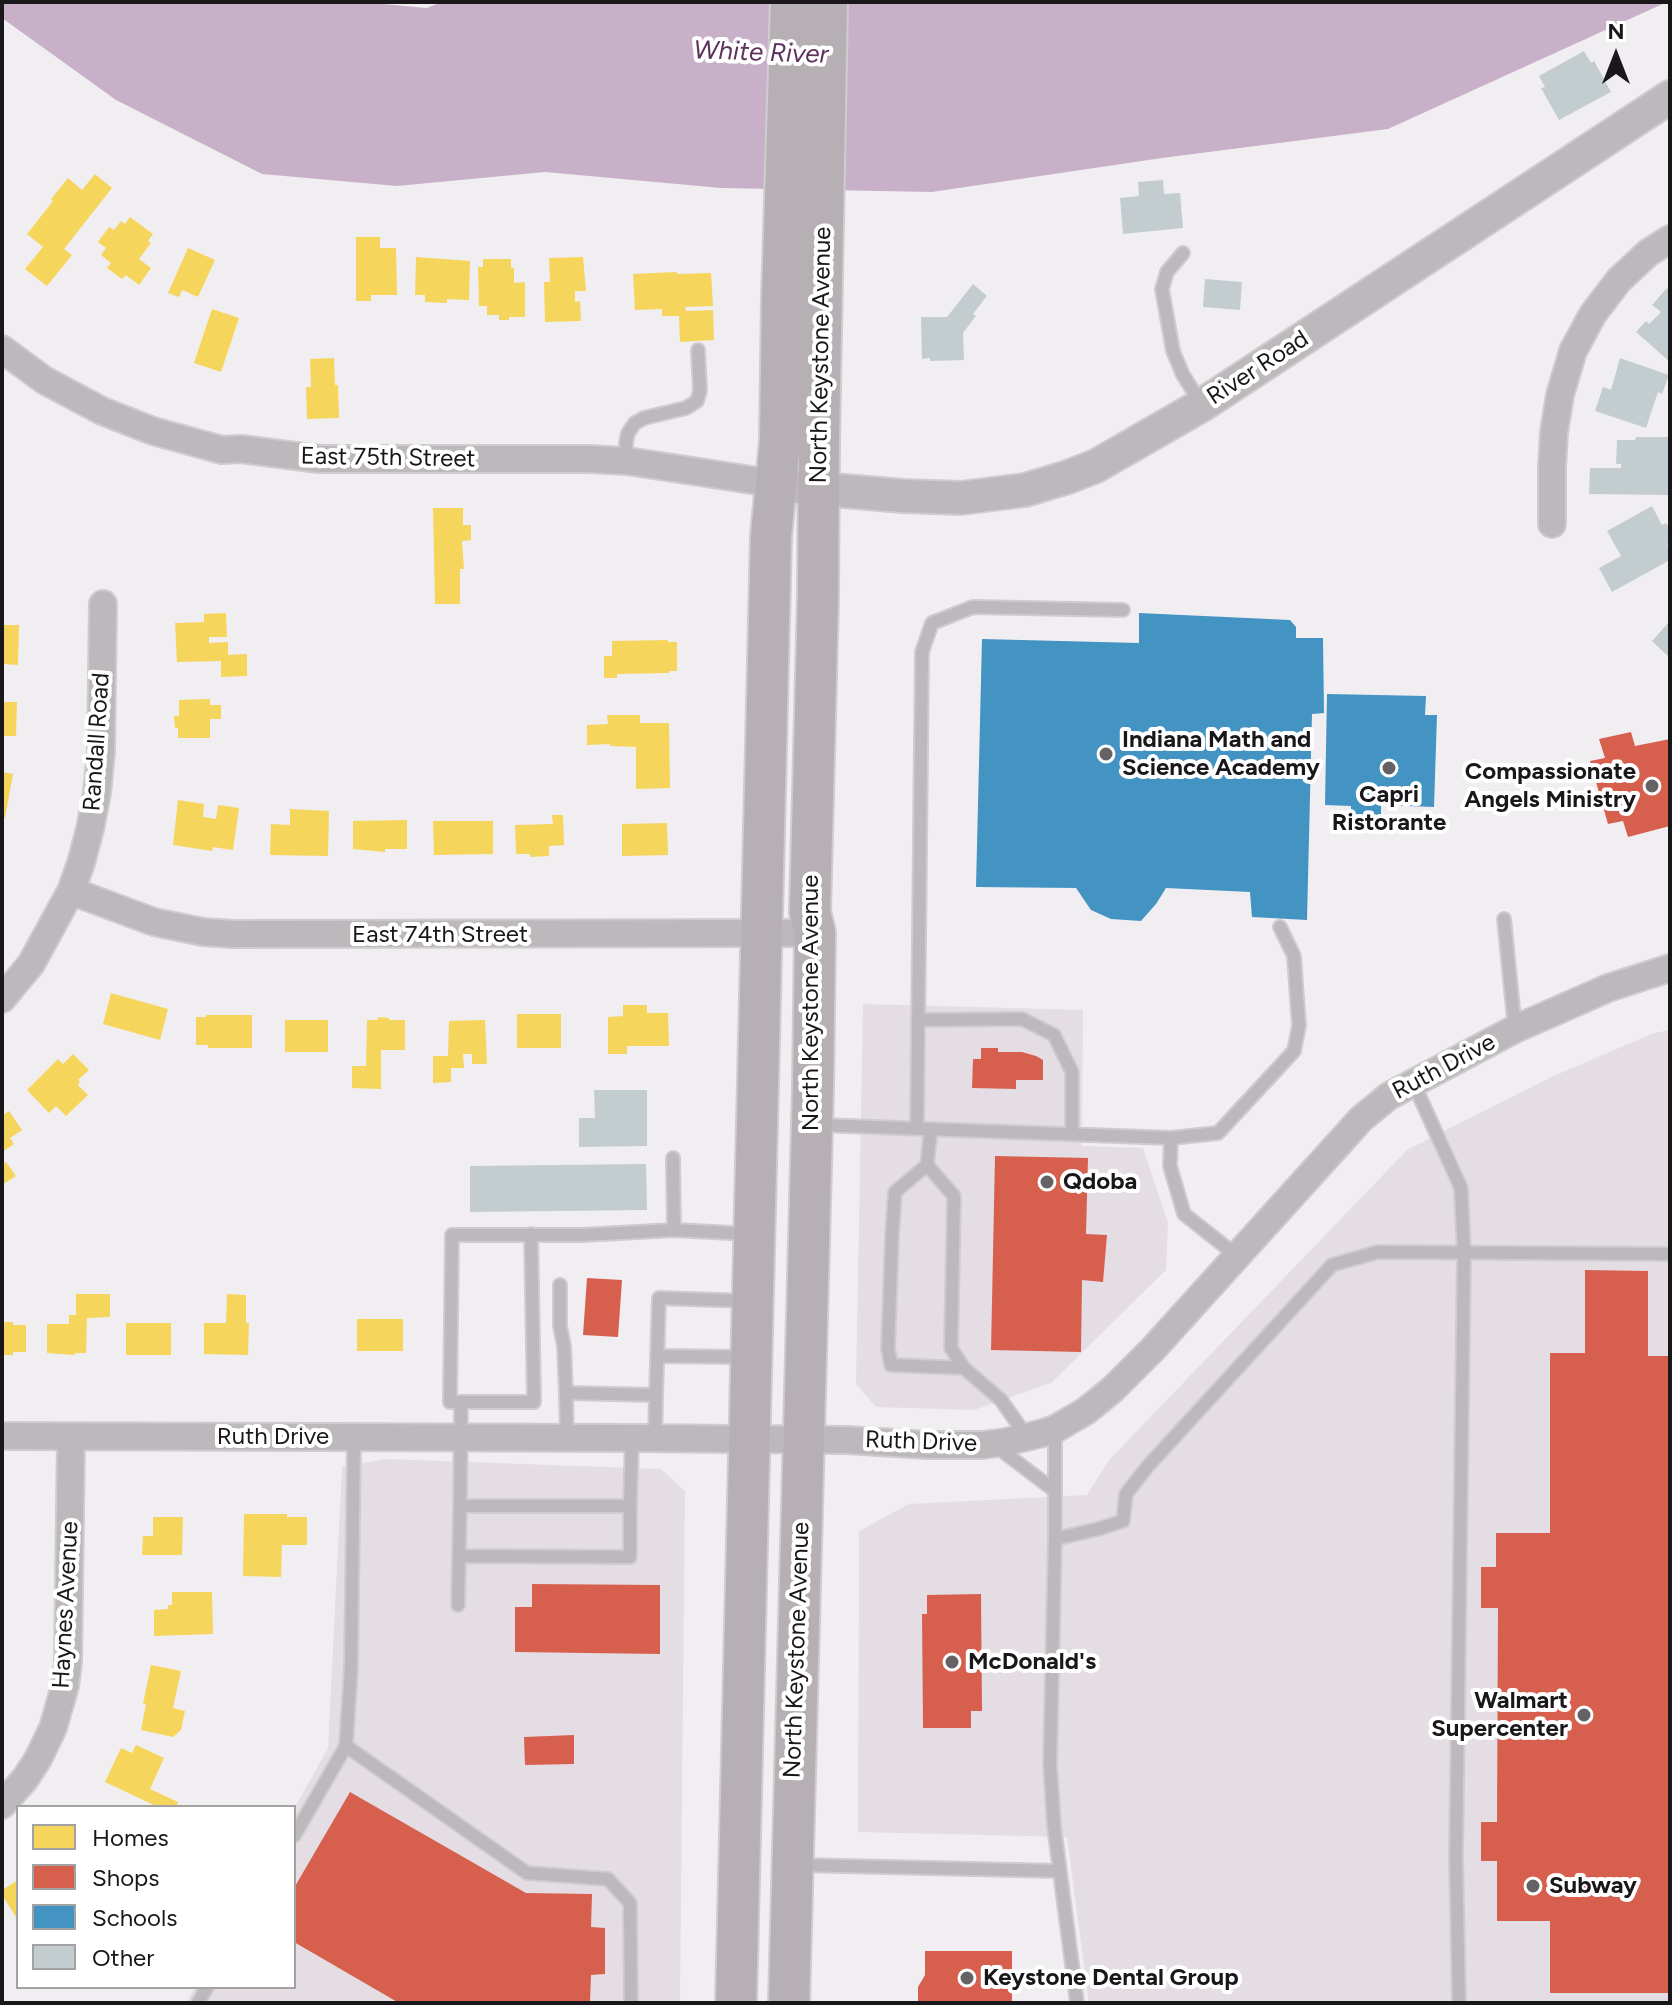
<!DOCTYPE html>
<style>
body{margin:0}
#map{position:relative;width:1672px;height:2005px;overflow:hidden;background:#f1eef1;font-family:Figtree,sans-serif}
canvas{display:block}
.frame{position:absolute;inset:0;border:4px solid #191719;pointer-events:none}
.legend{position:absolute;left:16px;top:1805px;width:280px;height:184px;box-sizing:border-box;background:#fff;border:2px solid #a3a2a3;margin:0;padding:10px 14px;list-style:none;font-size:24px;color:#191719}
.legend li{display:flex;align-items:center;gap:16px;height:40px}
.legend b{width:40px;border:2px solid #a3a2a3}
.north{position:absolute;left:1576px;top:16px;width:80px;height:80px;-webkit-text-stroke:6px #fff;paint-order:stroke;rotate:0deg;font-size:22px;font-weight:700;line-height:32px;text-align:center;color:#191719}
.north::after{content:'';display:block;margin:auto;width:28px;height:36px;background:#191719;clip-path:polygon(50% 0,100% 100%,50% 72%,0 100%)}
</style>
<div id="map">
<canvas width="1672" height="2005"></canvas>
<div class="frame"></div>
<ul class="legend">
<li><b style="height:22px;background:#f6d55c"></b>Homes</li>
<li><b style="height:22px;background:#d6604d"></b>Shops</li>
<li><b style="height:22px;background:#4393c3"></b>Schools</li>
<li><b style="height:22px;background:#c3cdcf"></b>Other</li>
</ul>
<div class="north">N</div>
</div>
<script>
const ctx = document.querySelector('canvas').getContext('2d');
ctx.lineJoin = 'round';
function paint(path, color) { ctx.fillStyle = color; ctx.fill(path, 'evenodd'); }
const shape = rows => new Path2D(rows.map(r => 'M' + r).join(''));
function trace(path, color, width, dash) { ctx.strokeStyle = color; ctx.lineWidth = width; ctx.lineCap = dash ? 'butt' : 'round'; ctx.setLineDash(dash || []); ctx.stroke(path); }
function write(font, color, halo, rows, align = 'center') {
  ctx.font = font + ' Figtree,sans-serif'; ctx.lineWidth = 8; ctx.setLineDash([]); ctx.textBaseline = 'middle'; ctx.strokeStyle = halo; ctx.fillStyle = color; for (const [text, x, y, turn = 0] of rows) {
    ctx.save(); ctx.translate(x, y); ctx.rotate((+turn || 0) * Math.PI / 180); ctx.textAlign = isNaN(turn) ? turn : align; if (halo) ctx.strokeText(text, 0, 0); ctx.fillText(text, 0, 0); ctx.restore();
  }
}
const built = shape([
 [863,1004,1083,1010,1082,1146,1143,1148,1168,1222,1166,1270,1051,1383,974,1410,876,1407,856,1384],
 [1670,1030,1670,2003,1089,2003,1067,1837,858,1832,859,1531,909,1504,1087,1495,1109,1460,1407,1150,1549,1078,1654,1033],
 [386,1459,661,1469,685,1491,680,2003,186,2003,195,1987,294,1987,294,1809,328,1748,342,1467]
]);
const water = shape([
 [2,2,361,2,427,8,442,2,1667,2,1388,129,1162,158,932,192,721,188,545,172,397,186,262,174,116,100,2,18]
]);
const homes = shape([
 [95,174,112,188,64,249,72,255,47,286,25,269,43,247,27,234,53,201,51,199,68,178,82,190],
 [130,217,153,234,148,241,151,243,139,259,151,268,139,285,126,275,122,279,107,268,111,263,101,255,106,248,98,242,109,227,114,230,121,221,125,224],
 [356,237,380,237,380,248,396,248,397,295,371,295,371,301,356,301],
 [188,248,215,260,198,297,182,290,179,297,168,293],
 [416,257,470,261,469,300,447,299,447,303,425,302,425,295,415,295],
 [583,257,586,291,575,291,575,302,580,301,581,321,545,322,544,282,550,282,549,258],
 [483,259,511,259,511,268,514,268,514,283,525,282,525,317,509,317,509,320,499,320,499,315,487,315,487,306,479,306,478,267,483,267],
 [677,272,677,274,711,273,713,306,685,307,686,311,713,310,714,340,680,342,679,316,662,316,662,309,635,310,633,274],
 [212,309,239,318,221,372,194,363],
 [334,358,335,385,338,385,339,418,307,419,306,387,311,387,310,359],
 [433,508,463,508,463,525,471,525,471,540,462,541,464,569,460,569,460,604,435,604],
 [226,613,227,637,209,637,209,643,228,642,228,655,247,654,247,676,221,677,221,661,177,662,175,623,204,622,204,614],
 [2,625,19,625,18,665,2,664],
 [668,640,668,642,677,642,677,671,669,671,669,673,617,674,617,678,604,678,604,656,612,656,612,641],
 [210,699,210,705,221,705,221,719,210,719,210,738,178,738,178,728,175,728,174,716,179,716,179,700],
 [2,702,17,702,16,736,2,736],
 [607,715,640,715,640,723,669,723,670,788,636,789,636,747,610,746,610,744,587,745,587,725,608,724],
 [2,772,13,774,5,818,2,817],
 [178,800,204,804,203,817,216,819,218,805,239,808,233,850,213,847,212,851,173,845],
 [290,809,329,811,328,856,270,855,271,824,290,825],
 [552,815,563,815,564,845,549,846,549,856,530,857,530,854,516,854,515,825,553,824],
 [407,820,407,849,385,849,385,852,353,849,353,821],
 [433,821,493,821,493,854,434,855],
 [667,823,668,855,622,856,622,824],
 [111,993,168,1009,160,1040,103,1024],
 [623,1005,647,1005,647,1013,668,1013,669,1046,627,1046,627,1054,608,1054,608,1017,623,1016],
 [517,1014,561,1014,561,1048,517,1048],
 [206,1015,252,1015,252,1048,208,1048,208,1045,196,1045,196,1017,206,1017],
 [378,1017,389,1018,389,1020,405,1020,405,1050,381,1050,381,1089,352,1088,352,1066,366,1066,367,1020,378,1020],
 [285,1020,328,1020,328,1052,285,1052],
 [485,1020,487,1064,472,1064,472,1054,463,1054,464,1068,451,1068,451,1082,433,1083,433,1056,448,1056,449,1021],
 [73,1054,89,1070,78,1080,80,1082,78,1085,88,1095,66,1116,56,1106,49,1113,27,1090,58,1059,63,1064],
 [9,1111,22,1130,10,1138,14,1144,2,1152,2,1116],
 [6,1162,16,1176,2,1185,2,1165],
 [76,1294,110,1294,110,1317,87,1318,86,1353,75,1353,75,1355,47,1353,47,1324,69,1324,69,1315,76,1315],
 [227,1294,246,1295,246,1323,249,1323,248,1355,204,1354,204,1323,226,1323],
 [357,1319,403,1319,403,1351,357,1351],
 [2,1322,13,1322,13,1325,26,1325,26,1352,13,1352,13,1355,2,1355],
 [126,1323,171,1323,171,1355,126,1355],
 [244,1514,287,1514,287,1517,307,1517,307,1545,282,1545,281,1577,243,1576],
 [153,1517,183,1517,182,1555,142,1555,143,1536,153,1536],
 [172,1592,212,1592,213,1634,154,1636,154,1610,168,1609,168,1605,172,1605],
 [151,1665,181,1671,173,1708,185,1711,181,1730,173,1737,141,1730,146,1704,143,1704],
 [136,1745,164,1758,150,1789,178,1802,176,1807,158,1807,105,1782,121,1748,132,1753],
 [18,1880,18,1920,2,1895,2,1890]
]);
const shops = shape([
 [1631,732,1635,746,1670,739,1670,826,1628,837,1623,821,1608,824,1590,761,1605,758,1599,739],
 [981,1048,998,1048,998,1052,1022,1052,1036,1056,1043,1060,1043,1080,1016,1080,1016,1089,972,1088,973,1059,981,1059],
 [995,1156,1088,1158,1086,1234,1107,1235,1103,1282,1082,1280,1081,1352,991,1350],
 [1585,1270,1648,1271,1648,1356,1670,1356,1670,1993,1550,1993,1550,1921,1497,1921,1497,1861,1481,1861,1481,1822,1497,1822,1498,1608,1481,1608,1481,1567,1496,1567,1496,1533,1550,1533,1550,1353,1585,1353],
 [587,1278,622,1280,618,1337,583,1335],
 [532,1584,660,1585,660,1654,515,1652,515,1607,532,1607],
 [981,1594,982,1711,971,1711,971,1728,923,1728,922,1614,927,1614,927,1595],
 [574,1735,574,1764,525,1765,524,1737],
 [350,1792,526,1893,592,1894,591,1927,605,1928,605,1974,591,1975,590,2003,399,2003,294,1942,294,1888],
 [925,1951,1012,1951,1012,2003,918,2003,918,1987,925,1975]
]);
const schools = shape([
 [1139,613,1290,620,1296,627,1296,638,1323,638,1324,713,1312,714,1307,920,1252,917,1250,892,1166,888,1156,904,1141,921,1111,919,1091,910,1076,888,976,887,982,639,1139,643],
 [1327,694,1426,696,1425,715,1437,715,1434,807,1381,805,1381,822,1351,821,1351,806,1325,805]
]);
const building = shape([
 [1584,51,1591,63,1594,61,1611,92,1559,120,1541,88,1545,87,1539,76],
 [1163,180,1164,194,1180,193,1183,228,1123,234,1120,198,1139,196,1138,182],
 [1205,279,1242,282,1240,310,1203,307],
 [973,284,987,296,973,314,976,316,963,333,964,360,930,361,930,358,922,359,921,317,947,317],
 [1667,288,1670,291,1670,362,1636,332,1646,321,1649,324,1661,312,1652,305],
 [1620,358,1669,375,1662,394,1658,392,1646,428,1595,411,1603,387,1611,390],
 [1636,437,1670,437,1670,495,1589,494,1590,468,1621,468,1621,464,1616,464,1617,440,1635,440],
 [1652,506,1662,525,1666,523,1670,529,1670,542,1667,544,1670,550,1670,560,1612,592,1599,568,1621,556,1607,531],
 [1670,621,1670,658,1652,641],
 [594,1090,647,1090,647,1146,579,1147,579,1118,595,1118],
 [646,1164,647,1210,470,1212,470,1166]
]);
const service = shape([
 [1183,253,1167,272,1162,289,1173,351,1183,375,1202,405],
 [627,461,626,443,628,433,635,423,644,418,686,408,697,401,700,391,698,350],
 [1504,919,1515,1029],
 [918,1020,1022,1019,1054,1035,1072,1072,1072,1134],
 [1413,1082,1461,1188,1464,1254,1456,1857,1459,2003],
 [819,1125,1171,1138],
 [917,1128,922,652,932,623,973,607,1123,610],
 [931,1129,927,1165,895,1192,892,1236,888,1348,891,1365,964,1368],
 [927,1165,954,1196,951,1348,964,1368,1001,1400,1027,1437],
 [674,1230,751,1234],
 [1237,1256,1184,1214,1170,1166,1171,1138,1218,1133,1294,1051,1299,1026,1294,956,1280,927],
 [560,1285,560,1326,564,1346,566,1393,567,1438],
 [657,1356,746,1357],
 [566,1393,656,1395,659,1298,749,1301],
 [461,1402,534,1402,531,1234],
 [1055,1429,1055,1539,1098,1529,1123,1521,1126,1494,1148,1466,1332,1265,1378,1252,1670,1254],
 [354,1437,351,1668,346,1746,527,1873,608,1879,630,1903,631,2003],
 [632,1438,630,1506,460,1506,461,1402,450,1402,452,1235,582,1235,674,1230,673,1158],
 [655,1439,656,1395],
 [997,1447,1055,1491],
 [1055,1539,1050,1763,1054,1826,1077,2003],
 [459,1556,630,1557,630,1506],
 [458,1605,460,1506],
 [294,1836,346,1746],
 [799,1865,1059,1871],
 [198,2003,207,1987]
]);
const minor = shape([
 [2,349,44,380,102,411,153,431,222,450,241,449,319,459,588,459,627,461,791,486],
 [1552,524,1552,467,1554,432,1560,395,1573,351,1593,314,1619,280,1648,253,1670,239],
 [71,891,154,922,203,932,232,934,815,933],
 [2,999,31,964,71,891,81,863,90,829,97,793,101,752,103,604],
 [2,1436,632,1438,846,1440,928,1445,983,1445,1006,1442,1043,1433,1055,1429,1086,1411,1113,1389,1153,1349,1361,1119,1389,1096,1515,1029,1547,1015,1608,988,1670,968],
 [2,1805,25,1779,38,1759,53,1728,65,1686,68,1662,71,1437]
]);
const tertiary = shape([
 [798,487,903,496,961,498,1025,490,1068,477,1096,466,1202,405,1670,97]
]);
const primary = shape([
 [736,2003,771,536,780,441,782,299,791,2],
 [789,2003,813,1087,815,933,810,912,818,597,819,440,827,2]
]);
const markers = [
 [1106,754,8,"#656265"],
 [1389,768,8,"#656265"],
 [1652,786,8,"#656265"],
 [1047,1182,8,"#656265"],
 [952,1662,8,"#656265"],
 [1584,1715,8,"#656265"],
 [1533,1886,8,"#656265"],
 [967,1978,8,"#656265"]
];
const streetNames = [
 ["North Keystone Avenue",821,355,-89],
 ["River Road",1258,368,-33],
 ["East 75th Street",388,458,1],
 ["Randall Road",97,742,-86],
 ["East 74th Street",440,935],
 ["North Keystone Avenue",811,1003,-90],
 ["Ruth Drive",1444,1067,-28],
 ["Ruth Drive",273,1437],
 ["Ruth Drive",921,1442,2],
 ["Haynes Avenue",66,1605,-87],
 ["North Keystone Avenue",797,1650,-88]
];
const poiNames = [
 ["Indiana Math and",1122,740],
 ["Science Academy",1122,768],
 ["Compassionate",1636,772,"right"],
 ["Angels Ministry",1636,800,"right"],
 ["Capri",1389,795,"center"],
 ["Ristorante",1389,823,"center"],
 ["Qdoba",1063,1182],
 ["McDonald's",968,1662],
 ["Walmart",1568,1701,"right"],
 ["Supercenter",1568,1729,"right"],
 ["Subway",1549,1886],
 ["Keystone Dental Group",983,1978]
];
const waterNames = [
 ["White River",761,53,2]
];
paint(built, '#e5dde4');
paint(water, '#c8b1c8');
paint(homes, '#f6d55c');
paint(shops, '#d6604d');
paint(schools, '#4393c3');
paint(building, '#c3cdcf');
trace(service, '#ceccce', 16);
trace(minor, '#ceccce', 30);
trace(tertiary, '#ceccce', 36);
trace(primary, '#ceccce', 44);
trace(service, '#bcb8bc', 12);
trace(minor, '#bcb8bc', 26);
trace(tertiary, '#bcb8bc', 32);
trace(primary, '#b6b0b5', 40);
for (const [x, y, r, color] of markers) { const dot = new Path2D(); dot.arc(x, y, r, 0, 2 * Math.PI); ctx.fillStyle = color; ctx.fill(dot); trace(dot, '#fff', 3); }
write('24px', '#191719', '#fff', streetNames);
write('bold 24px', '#191719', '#fff', poiNames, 'left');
write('italic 26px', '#5d325c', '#fff', waterNames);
</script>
